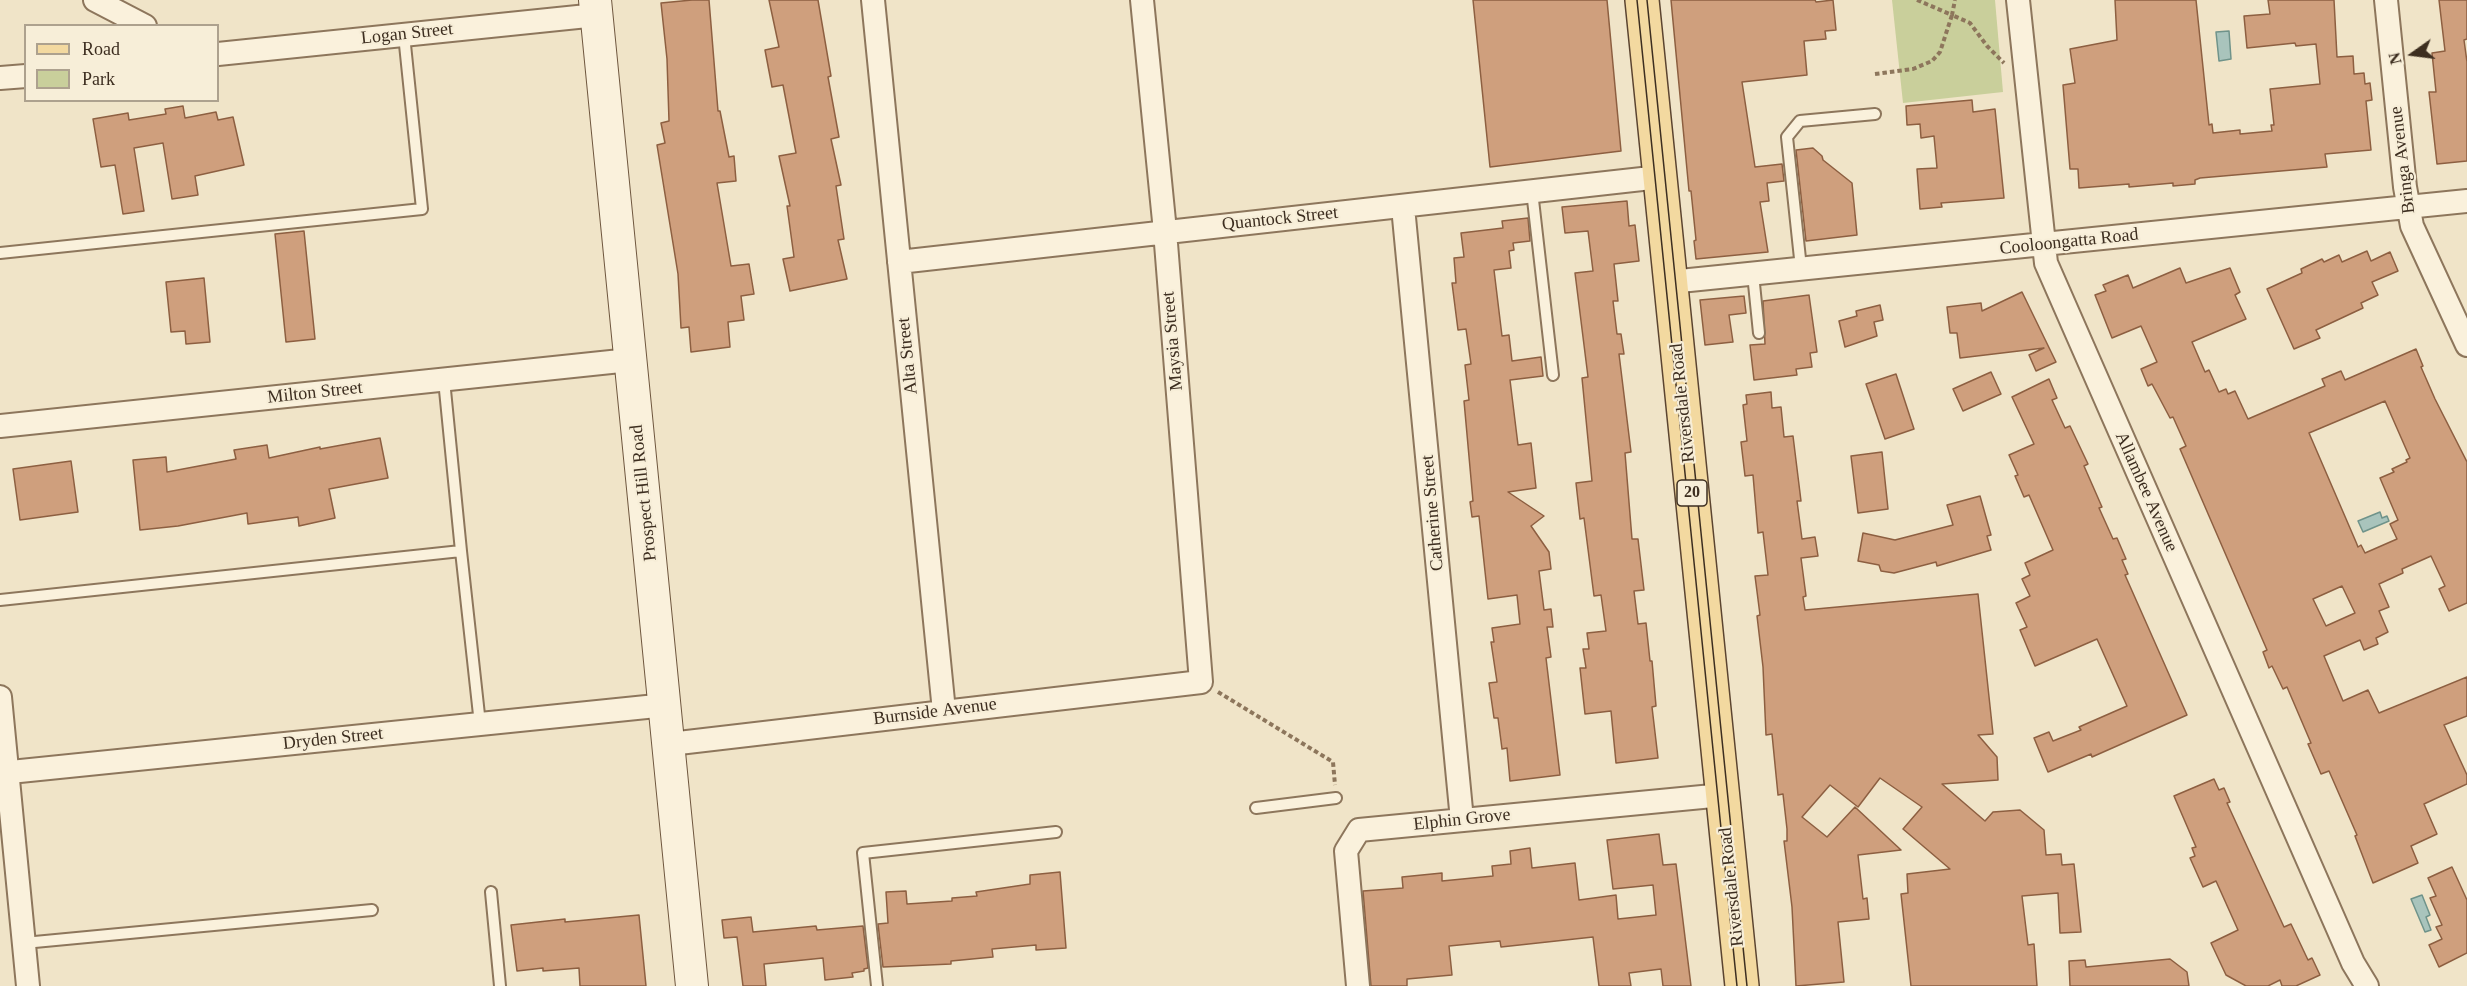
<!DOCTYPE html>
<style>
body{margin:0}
#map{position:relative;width:2467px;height:986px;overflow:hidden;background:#f0e4c8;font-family:"Times New Roman",serif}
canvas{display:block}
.legend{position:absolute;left:24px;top:24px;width:195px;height:78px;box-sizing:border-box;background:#f7eed8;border:2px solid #ada18e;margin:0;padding:8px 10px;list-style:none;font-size:18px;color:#3d2e20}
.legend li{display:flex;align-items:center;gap:12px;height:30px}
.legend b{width:30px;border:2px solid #ada18e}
.north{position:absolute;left:2383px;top:24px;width:60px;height:60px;-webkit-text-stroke:4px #f7eed8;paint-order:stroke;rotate:256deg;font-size:16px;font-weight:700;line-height:24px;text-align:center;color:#3d2e20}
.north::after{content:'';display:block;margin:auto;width:21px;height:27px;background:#3d2e20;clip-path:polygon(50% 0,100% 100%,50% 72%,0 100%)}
</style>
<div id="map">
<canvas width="2467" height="986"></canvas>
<ul class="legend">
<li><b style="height:8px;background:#f3d9a0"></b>Road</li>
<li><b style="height:16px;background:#c9cf9b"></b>Park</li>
</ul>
<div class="north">N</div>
</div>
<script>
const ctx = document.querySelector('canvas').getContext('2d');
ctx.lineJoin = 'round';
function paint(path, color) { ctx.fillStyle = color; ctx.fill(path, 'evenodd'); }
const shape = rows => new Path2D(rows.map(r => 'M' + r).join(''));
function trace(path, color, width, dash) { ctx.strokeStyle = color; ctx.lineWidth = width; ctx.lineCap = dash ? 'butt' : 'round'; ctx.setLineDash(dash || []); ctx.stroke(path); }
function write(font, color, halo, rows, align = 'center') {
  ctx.font = font + ' "Times New Roman",serif'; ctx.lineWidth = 4.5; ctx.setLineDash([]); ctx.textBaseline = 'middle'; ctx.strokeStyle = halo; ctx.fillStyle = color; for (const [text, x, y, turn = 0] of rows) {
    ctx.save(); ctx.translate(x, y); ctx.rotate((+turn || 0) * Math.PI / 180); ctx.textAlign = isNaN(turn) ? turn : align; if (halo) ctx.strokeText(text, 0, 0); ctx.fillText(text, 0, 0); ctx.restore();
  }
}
const green = shape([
 [1892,0,1995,0,2003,92,1903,103]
]);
const water = shape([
 [2229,31,2231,59,2219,61,2216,32,2229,31],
 [2380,512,2382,518,2387,516,2389,521,2363,532,2358,521,2380,512],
 [2422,895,2430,915,2426,917,2431,930,2425,932,2411,899,2422,895]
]);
const building = shape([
 [692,0,709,0,718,111,720,111,729,157,734,156,736,181,717,183,731,266,749,264,754,294,741,296,744,320,728,322,730,347,691,352,689,327,681,328,678,274,657,145,665,143,661,123,669,121,667,59,661,3,692,0],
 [769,0,818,0,831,76,828,77,839,137,831,139,841,185,836,186,844,239,838,240,847,279,790,291,783,259,794,257,787,206,790,206,779,156,796,153,783,85,772,87,765,50,779,47,769,0],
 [1473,0,1607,0,1621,151,1490,167,1473,0],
 [1671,0,1815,0,1816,2,1833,0,1836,30,1825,31,1826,39,1804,41,1807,75,1742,82,1755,167,1782,164,1784,181,1767,183,1769,201,1760,202,1768,252,1696,259,1694,241,1696,240,1691,191,1689,191,1671,0],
 [2115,0,2196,0,2209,125,2212,124,2213,133,2240,130,2240,134,2272,131,2271,125,2274,125,2270,89,2320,84,2316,44,2296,46,2295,43,2247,48,2244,16,2270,14,2268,0,2334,0,2337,57,2353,56,2354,74,2364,73,2365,84,2370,83,2372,100,2366,101,2371,150,2325,154,2327,167,2200,178,2195,180,2195,184,2173,186,2173,183,2129,187,2129,184,2079,188,2078,169,2070,169,2063,85,2075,83,2070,49,2117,40,2115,0],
 [2439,0,2467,0,2467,39,2464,40,2467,62,2467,161,2437,164,2429,92,2436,92,2432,53,2445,51,2439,0],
 [1972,100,1973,112,1995,109,2004,198,1941,203,1942,207,1920,209,1917,169,1937,168,1934,136,1921,138,1920,124,1907,125,1906,106,1972,100],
 [183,106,185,118,216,112,218,120,233,117,244,165,195,176,198,195,172,199,163,143,134,148,144,211,123,214,115,165,101,167,93,119,128,113,129,120,166,114,165,109,183,106],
 [1813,148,1822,156,1823,160,1852,183,1857,235,1806,241,1796,150,1813,148],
 [1627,201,1629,226,1635,225,1639,261,1614,264,1618,301,1613,301,1617,334,1621,334,1624,354,1619,354,1631,452,1625,453,1632,539,1638,539,1644,590,1634,591,1638,624,1646,623,1650,661,1652,661,1656,706,1652,707,1658,758,1616,763,1611,711,1585,714,1580,668,1586,668,1583,649,1589,649,1587,633,1606,631,1601,595,1594,596,1584,518,1580,519,1576,483,1592,481,1582,378,1588,377,1575,273,1593,271,1588,231,1565,233,1562,207,1627,201],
 [1528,218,1530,241,1513,243,1514,250,1509,251,1511,268,1494,270,1502,336,1509,335,1512,361,1541,357,1543,376,1510,380,1518,445,1531,443,1536,488,1508,492,1544,516,1531,526,1549,552,1551,569,1539,571,1544,610,1551,609,1553,627,1547,627,1551,657,1546,658,1560,775,1510,781,1507,748,1502,749,1498,718,1494,718,1489,683,1497,682,1491,642,1494,642,1492,628,1520,624,1517,595,1488,599,1479,516,1472,517,1470,502,1473,501,1464,401,1469,400,1465,365,1471,364,1466,329,1458,330,1452,283,1456,283,1454,258,1464,257,1461,233,1503,228,1502,221,1528,218],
 [304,231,315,339,286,342,275,234,304,231],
 [2367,251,2371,261,2390,252,2398,271,2372,282,2378,295,2361,303,2363,308,2316,330,2320,338,2294,349,2267,289,2302,273,2301,269,2322,259,2324,262,2339,255,2342,262,2367,251],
 [2180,268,2186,283,2230,268,2240,292,2235,295,2246,319,2192,342,2205,372,2209,370,2219,392,2226,389,2228,394,2235,391,2248,419,2325,386,2322,379,2341,371,2345,380,2416,349,2423,366,2421,367,2435,399,2467,462,2467,603,2449,611,2439,589,2445,586,2431,556,2402,569,2403,573,2379,584,2389,607,2379,611,2388,632,2376,638,2378,644,2364,650,2360,640,2324,656,2343,701,2368,690,2379,713,2467,677,2467,716,2444,725,2467,775,2467,784,2424,804,2437,834,2411,846,2418,863,2373,883,2355,836,2357,835,2329,771,2321,774,2308,744,2311,743,2287,687,2283,689,2272,666,2269,668,2263,652,2267,650,2180,449,2186,446,2173,417,2170,418,2152,384,2148,386,2141,369,2157,362,2141,326,2112,338,2095,295,2106,291,2103,285,2128,275,2133,288,2180,268],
 [2385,401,2410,458,2406,460,2407,462,2392,469,2394,472,2380,478,2398,520,2390,524,2397,539,2365,553,2361,545,2358,547,2356,542,2309,433,2385,401],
 [2342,586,2355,613,2326,626,2313,599,2342,586],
 [204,278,210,342,186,344,185,331,171,332,166,282,204,278],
 [2022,292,2056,362,2036,371,2029,355,2044,348,1960,358,1957,333,1950,333,1947,307,1981,303,1982,311,2022,292],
 [1809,295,1817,352,1810,353,1812,367,1796,369,1797,375,1754,380,1750,345,1765,344,1763,301,1809,295],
 [1744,296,1746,313,1729,315,1733,342,1705,345,1700,300,1744,296],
 [1880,305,1883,320,1874,322,1877,336,1845,347,1839,321,1857,316,1856,311,1880,305],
 [1991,372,2001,394,1963,411,1953,389,1991,372],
 [1896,374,1914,429,1885,439,1866,384,1896,374],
 [2049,379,2057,398,2052,400,2065,428,2070,426,2088,464,2084,466,2102,507,2099,508,2113,539,2117,538,2126,559,2122,560,2128,574,2125,575,2187,715,2092,757,2091,754,2048,772,2034,738,2049,732,2053,741,2081,730,2079,727,2127,706,2097,639,2035,666,2020,630,2027,627,2016,603,2030,596,2022,579,2030,575,2025,563,2053,550,2029,495,2024,497,2015,476,2018,475,2009,455,2034,444,2012,397,2049,379],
 [1771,392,1772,408,1781,407,1784,437,1793,436,1801,501,1797,501,1802,539,1815,537,1818,556,1801,558,1806,596,1803,597,1805,610,1978,594,1993,734,1978,735,1997,757,1998,780,1942,784,1985,821,1993,812,2020,810,2044,830,2046,855,2061,854,2062,865,2074,864,2081,932,2060,933,2058,893,2022,896,2028,945,2034,944,2037,986,1911,986,1901,894,1908,893,1907,874,1950,869,1903,829,1922,807,1880,778,1858,807,1830,785,1802,817,1827,837,1855,807,1901,850,1858,855,1863,899,1867,898,1869,919,1838,922,1844,982,1796,986,1792,907,1784,841,1787,841,1787,829,1783,794,1778,795,1772,734,1766,735,1763,667,1757,616,1760,615,1755,576,1768,575,1763,532,1758,533,1753,475,1745,476,1741,442,1747,441,1743,405,1747,404,1746,395,1771,392],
 [380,438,388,478,329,489,335,518,299,526,298,517,248,524,247,513,178,526,140,530,133,460,166,457,167,472,236,459,234,450,267,445,269,458,320,447,320,449,380,438],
 [1882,452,1888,509,1858,513,1851,456,1882,452],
 [71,461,78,512,20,520,13,469,71,461],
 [1980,496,1991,535,1987,536,1991,550,1937,566,1936,562,1894,573,1881,571,1879,565,1858,561,1863,533,1895,540,1953,525,1947,505,1980,496],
 [2214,779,2219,790,2224,788,2230,802,2227,803,2284,927,2291,924,2308,960,2312,958,2320,975,2296,986,2282,986,2280,980,2268,986,2246,986,2226,975,2211,943,2238,930,2216,881,2203,887,2190,858,2195,856,2192,848,2196,847,2174,796,2214,779],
 [1659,834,1663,865,1676,864,1691,986,1663,986,1661,969,1629,973,1631,986,1599,986,1593,937,1501,947,1500,941,1449,946,1452,975,1407,979,1407,986,1371,986,1363,891,1403,888,1402,877,1442,873,1442,881,1493,876,1492,866,1511,864,1510,851,1530,848,1532,868,1575,863,1579,900,1616,895,1618,919,1656,915,1653,885,1613,889,1607,840,1659,834],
 [2452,867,2467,900,2467,953,2439,967,2429,945,2442,939,2436,927,2442,925,2430,898,2436,896,2428,878,2452,867],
 [1060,872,1066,948,1036,950,1036,945,992,949,993,957,951,961,951,964,883,967,878,924,888,923,886,892,906,891,907,904,952,901,952,898,977,896,976,892,1030,884,1030,875,1060,872],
 [639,915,646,986,580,986,579,968,543,971,543,968,517,971,511,925,565,919,565,922,639,915],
 [751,917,753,932,816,926,817,930,863,926,868,968,864,969,864,971,852,973,853,977,825,980,823,958,764,964,766,986,743,986,737,937,724,938,722,920,751,917],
 [2170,959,2187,972,2189,986,2070,986,2069,961,2085,960,2086,967,2170,959]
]);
const path = shape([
 [1917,0,1952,15,1955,0],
 [1875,74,1913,69,1932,61,1940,52,1952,15,1970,23,1987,46,2004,63],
 [1218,692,1333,762,1335,785]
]);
const lane = shape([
 [1532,191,1553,375],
 [0,253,422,209,404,35],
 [1801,268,1787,137,1800,121,1875,114],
 [1753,274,1759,333],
 [461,551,480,724],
 [0,600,461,551,444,380],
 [1256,808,1336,798],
 [491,892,500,986],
 [24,943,372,910],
 [877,986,863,853,1056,832]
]);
const street = shape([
 [95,0,145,26],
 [873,0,944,711],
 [2018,0,2046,263,2353,963,2367,986],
 [2386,0,2405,187,2412,226,2467,345],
 [218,54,597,15],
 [0,78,26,76],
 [1403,207,1462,820],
 [899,262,1660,177],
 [1670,282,2467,201],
 [0,426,630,360],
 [0,697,28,986],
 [670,744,1201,682,1165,231,1142,0],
 [0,773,666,705],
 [1358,986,1346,851,1359,830,1723,795]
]);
const secondary = shape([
 [595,0,692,986]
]);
const primary = shape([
 [1642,0,1742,986]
]);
const tram = shape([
 [1637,0,1737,986],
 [1647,0,1747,986]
]);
const shields = [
 [1692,493,30]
];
const shieldNames = [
 ["20",1692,493]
];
const streetNames = [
 ["Logan Street",407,34,-6],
 ["Bringa Avenue",2403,160,-97],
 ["Quantock Street",1280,219,-6],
 ["Cooloongatta Road",2069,242,-6],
 ["Maysia Street",1173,341,-95],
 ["Alta Street",908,356,-96],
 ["Milton Street",315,393,-6],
 ["Riversdale Road",1683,403,-96],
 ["Allambee Avenue",2146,492,66],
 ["Prospect Hill Road",644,493,-96],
 ["Catherine Street",1433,513,-95],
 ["Burnside Avenue",935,712,-7],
 ["Dryden Street",333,739,-6],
 ["Elphin Grove",1462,820,-6],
 ["Riversdale Road",1732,887,-96]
];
paint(green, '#c9cf9b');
paint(water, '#a9c4bc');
trace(water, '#6f938a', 1.5);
paint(building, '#cf9f7d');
trace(building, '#8d5f41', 1.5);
trace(lane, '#8d765c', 14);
trace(street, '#8d765c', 26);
trace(secondary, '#6f573f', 34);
trace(primary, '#5b4430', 36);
trace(path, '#8d765c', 4, [4.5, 3]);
trace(lane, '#faf1dc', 10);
trace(street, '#faf1dc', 22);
trace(secondary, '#faf1dc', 32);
trace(primary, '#f3d9a0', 33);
trace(tram, '#3d2e20', 1.5);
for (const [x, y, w] of shields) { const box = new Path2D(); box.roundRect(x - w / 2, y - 13, w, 26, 4.5); ctx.fillStyle = '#f7eed8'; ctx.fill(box); trace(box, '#3d2e20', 1.5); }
write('bold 16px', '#3d2e20', null, shieldNames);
write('18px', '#3d2e20', '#f7eed8', streetNames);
</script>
